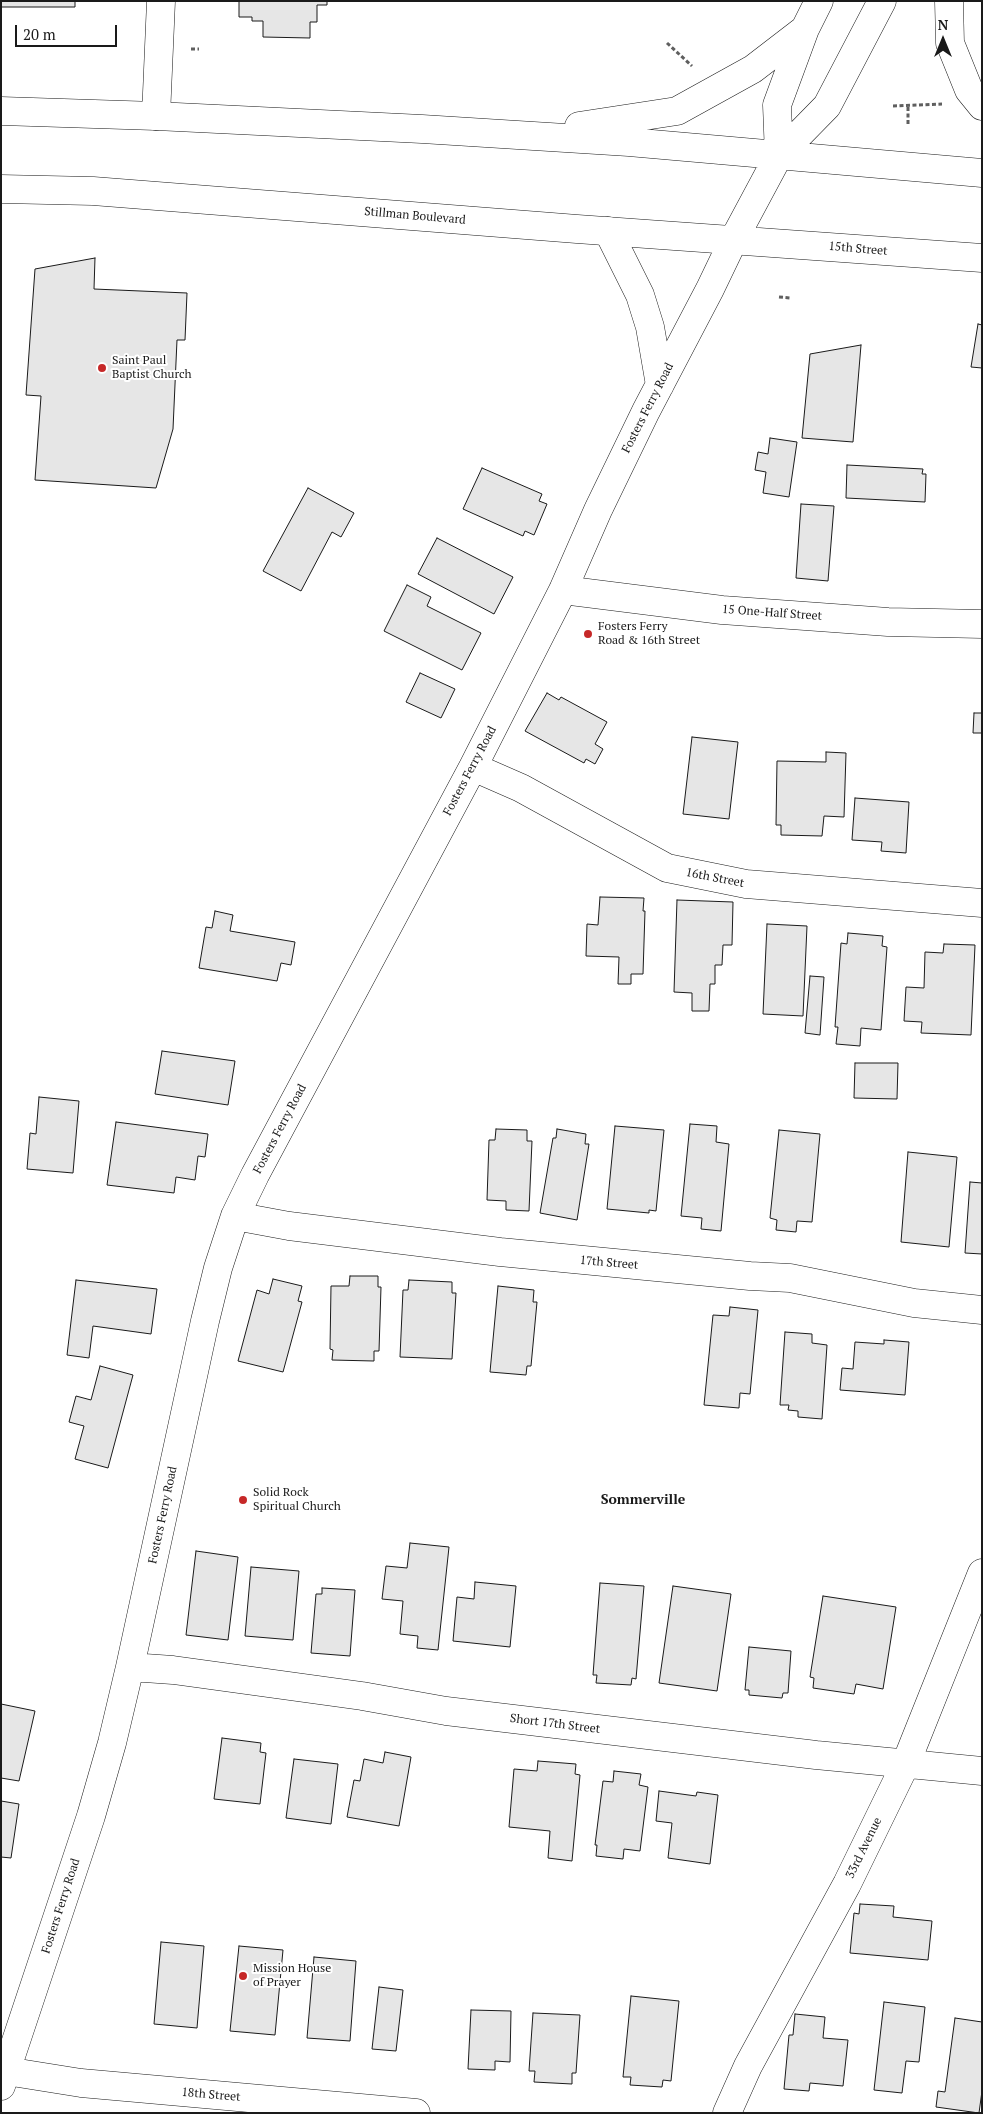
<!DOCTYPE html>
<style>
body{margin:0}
#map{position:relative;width:983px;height:2114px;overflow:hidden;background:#fff;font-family:"PT Serif",serif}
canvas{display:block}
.frame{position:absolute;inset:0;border:2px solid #1a1a1a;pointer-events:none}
.north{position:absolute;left:918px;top:15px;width:50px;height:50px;-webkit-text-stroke:4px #fff;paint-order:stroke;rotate:0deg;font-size:14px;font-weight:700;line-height:20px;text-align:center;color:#1a1a1a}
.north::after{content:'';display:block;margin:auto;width:18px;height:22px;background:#1a1a1a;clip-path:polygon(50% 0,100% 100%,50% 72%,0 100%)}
.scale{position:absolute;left:15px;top:25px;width:102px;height:22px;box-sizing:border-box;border:2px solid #1a1a1a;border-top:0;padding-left:6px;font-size:15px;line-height:18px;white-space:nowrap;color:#1a1a1a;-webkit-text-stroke:4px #fff;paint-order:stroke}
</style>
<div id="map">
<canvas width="983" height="2114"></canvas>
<div class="frame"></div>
<div class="north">N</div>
<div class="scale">20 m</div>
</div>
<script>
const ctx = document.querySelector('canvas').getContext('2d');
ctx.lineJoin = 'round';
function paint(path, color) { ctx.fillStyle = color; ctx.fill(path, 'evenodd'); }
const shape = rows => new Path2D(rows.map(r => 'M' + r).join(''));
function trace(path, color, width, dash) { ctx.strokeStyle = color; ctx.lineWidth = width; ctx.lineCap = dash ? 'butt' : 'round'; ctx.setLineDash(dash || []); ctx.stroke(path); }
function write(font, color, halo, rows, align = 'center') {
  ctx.font = font + ' "PT Serif",serif'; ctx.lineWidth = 4; ctx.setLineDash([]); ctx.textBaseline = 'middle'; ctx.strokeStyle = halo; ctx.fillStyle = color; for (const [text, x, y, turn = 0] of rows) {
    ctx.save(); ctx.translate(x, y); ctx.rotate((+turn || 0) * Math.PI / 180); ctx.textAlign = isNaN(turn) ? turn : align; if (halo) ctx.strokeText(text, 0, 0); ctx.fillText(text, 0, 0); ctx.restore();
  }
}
const building = shape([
 [1,1,75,1,75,7,1,7,1,1],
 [239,1,327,1,327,5,317,5,317,22,310,22,310,38,263,37,263,21,252,21,252,17,239,17,239,1],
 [95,258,94,289,187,293,185,340,177,340,173,429,156,488,35,480,41,396,26,395,35,269,95,258],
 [978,324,982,325,982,368,971,367,978,324],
 [861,345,853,442,802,438,810,354,861,345],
 [770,438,797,442,789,497,763,493,766,472,755,470,758,452,768,454,770,438],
 [847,465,923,469,922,474,926,474,925,502,846,498,847,465],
 [482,468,542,494,539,501,547,504,534,535,525,531,523,536,463,509,482,468],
 [308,488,354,513,341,537,332,532,301,591,263,571,308,488],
 [801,504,834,506,828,581,796,578,801,504],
 [437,538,513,577,494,614,418,574,437,538],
 [407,585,431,597,427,606,481,633,462,670,384,631,407,585],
 [420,673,455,689,441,718,406,702,420,673],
 [547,693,559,700,561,697,607,722,595,744,603,749,595,764,586,759,584,763,525,731,547,693],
 [974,713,982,713,982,733,973,733,974,713],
 [692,737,738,742,729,819,683,814,692,737],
 [826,752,846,753,844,817,824,816,822,836,781,835,781,825,776,825,777,761,826,762,826,752],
 [855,798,909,802,906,853,881,851,882,842,852,840,855,798],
 [600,897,644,898,643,911,645,911,643,974,631,974,631,984,618,984,619,957,586,956,587,924,598,925,600,897],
 [677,900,733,902,732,945,723,945,722,965,715,965,715,984,710,984,709,1011,692,1011,692,993,674,992,677,900],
 [215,911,233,915,230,931,295,942,291,965,281,963,277,981,199,968,206,927,212,928,215,911],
 [767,924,807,926,803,1016,763,1014,767,924],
 [848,933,883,936,882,946,887,947,881,1030,861,1028,860,1046,836,1044,838,1027,835,1027,841,943,847,944,848,933],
 [944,944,975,945,971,1035,921,1033,922,1022,904,1021,906,987,924,988,925,952,943,953,944,944],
 [810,976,824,977,820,1035,805,1033,810,976],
 [162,1051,235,1061,228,1105,155,1094,162,1051],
 [855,1063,898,1063,897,1099,854,1098,855,1063],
 [39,1097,79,1101,73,1173,27,1169,30,1133,36,1134,39,1097],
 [116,1122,208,1134,205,1157,198,1156,195,1180,176,1177,174,1193,107,1185,116,1122],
 [690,1124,717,1126,716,1142,729,1144,721,1231,701,1229,702,1218,681,1216,690,1124],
 [615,1126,664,1130,656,1211,649,1210,649,1213,607,1209,615,1126],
 [496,1129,527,1130,527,1141,532,1141,529,1211,506,1210,506,1201,487,1200,489,1140,495,1140,496,1129],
 [557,1129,586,1134,585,1144,589,1144,577,1220,540,1213,553,1138,556,1138,557,1129],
 [779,1130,820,1134,812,1222,797,1221,796,1232,776,1230,777,1220,770,1218,779,1130],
 [908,1152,957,1157,949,1247,901,1242,908,1152],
 [970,1182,982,1183,982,1254,965,1253,970,1182],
 [350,1276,378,1276,378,1287,381,1287,379,1351,374,1351,374,1361,332,1360,333,1350,330,1349,331,1286,349,1286,350,1276],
 [273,1279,302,1286,298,1301,302,1302,283,1372,238,1361,257,1290,269,1294,273,1279],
 [76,1280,157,1289,151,1334,93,1326,89,1358,67,1355,76,1280],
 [409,1280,452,1282,452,1293,456,1293,452,1359,400,1357,403,1290,408,1290,409,1280],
 [498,1286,534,1290,533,1302,537,1302,531,1366,527,1366,526,1375,490,1372,498,1286],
 [730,1307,758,1310,750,1394,740,1393,739,1408,704,1405,713,1315,729,1316,730,1307],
 [785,1332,812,1334,812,1343,827,1345,822,1419,798,1417,798,1411,788,1410,789,1405,780,1405,785,1332],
 [884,1340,909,1342,905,1395,840,1390,842,1368,853,1369,855,1342,884,1344,884,1340],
 [100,1366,133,1375,108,1468,75,1459,84,1426,69,1422,76,1396,91,1400,100,1366],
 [410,1543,449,1547,438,1650,417,1648,418,1636,400,1634,403,1601,382,1599,386,1566,407,1568,410,1543],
 [196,1551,238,1557,228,1640,186,1635,196,1551],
 [251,1567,299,1571,293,1640,245,1636,251,1567],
 [475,1582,516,1586,510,1647,453,1641,457,1597,474,1599,475,1582],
 [600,1583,644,1586,636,1679,632,1678,631,1685,596,1683,597,1675,593,1675,600,1583],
 [673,1586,731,1594,717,1691,659,1683,673,1586],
 [322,1588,355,1590,350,1656,311,1653,316,1594,322,1594,322,1588],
 [823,1596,896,1607,883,1689,856,1684,854,1694,813,1688,814,1678,810,1677,823,1596],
 [749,1647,791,1651,788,1693,783,1693,782,1698,749,1695,749,1690,745,1690,749,1647],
 [1,1704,35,1711,19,1781,1,1778,1,1704],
 [222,1738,261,1743,260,1752,266,1753,260,1804,214,1799,222,1738],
 [385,1752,411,1757,399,1826,347,1817,354,1780,360,1781,364,1759,383,1763,385,1752],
 [294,1759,338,1764,331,1824,286,1818,294,1759],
 [538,1761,576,1764,575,1774,580,1775,572,1861,548,1858,550,1831,509,1827,514,1769,537,1771,538,1761],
 [614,1771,641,1774,639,1785,648,1787,640,1851,624,1849,623,1859,596,1856,597,1845,595,1845,603,1781,613,1782,614,1771],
 [659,1791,696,1796,697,1792,718,1795,710,1864,668,1858,672,1823,656,1821,659,1791],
 [1,1801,19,1804,11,1858,1,1857,1,1801],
 [860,1904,894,1906,893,1917,932,1921,928,1960,850,1953,854,1913,859,1914,860,1904],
 [161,1942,204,1946,197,2028,154,2024,161,1942],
 [239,1946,283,1950,275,2035,230,2031,239,1946],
 [314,1957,356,1961,350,2041,307,2038,314,1957],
 [379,1987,403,1990,396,2051,372,2049,379,1987],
 [631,1996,679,2001,671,2081,663,2080,662,2087,630,2085,631,2077,623,2077,631,1996],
 [884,2002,925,2007,919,2062,906,2061,902,2093,874,2090,884,2002],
 [471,2010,511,2011,510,2062,495,2061,495,2070,468,2069,471,2010],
 [533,2013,580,2015,576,2073,572,2073,572,2084,534,2082,535,2071,529,2071,533,2013],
 [795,2014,825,2017,823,2038,848,2040,843,2086,810,2083,809,2091,784,2089,789,2035,793,2035,795,2014],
 [955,2018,982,2022,982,2091,979,2113,936,2107,938,2091,945,2092,955,2018]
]);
const path = shape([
 [667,43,692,66],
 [191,49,199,49],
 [893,106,942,104],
 [908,124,908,106],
 [779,297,790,298]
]);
const minor = shape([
 [156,116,161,1],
 [608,231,640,295,650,327,660,385],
 [563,590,722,610,888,622,982,624],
 [473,767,521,788,667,868,746,884,982,903],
 [235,1216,289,1226,500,1252,750,1276,790,1278,914,1303,982,1310],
 [130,1667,173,1670,362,1696,446,1711,816,1755,982,1771],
 [6,2071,81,2083,416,2113],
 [1,2086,91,1816,112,1743,130,1667,205,1321,218,1268,235,1216,255,1175,473,767,563,590,598,510,646,411,710,289,734,239],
 [727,2113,748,2066,847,1884,906,1763,982,1573]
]);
const major = shape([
 [949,1,950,43,969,90,982,106],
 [1,111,156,116,422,129,629,142,982,173],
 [579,126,677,111,753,69,805,29],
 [779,155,777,105,805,29,819,1],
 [1,189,93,191,577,229,982,258],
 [734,239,779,155,827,106,882,1]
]);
const markers = [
 [102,368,5,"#c62828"],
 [588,634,5,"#c62828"],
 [243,1500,5,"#c62828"],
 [243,1976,5,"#c62828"]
];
const streetNames = [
 ["Stillman Boulevard",415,216,5],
 ["15th Street",858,249,5],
 ["Fosters Ferry Road",648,408,-63],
 ["15 One-Half Street",772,613,4],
 ["Fosters Ferry Road",470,771,-62],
 ["16th Street",715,878,11],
 ["Fosters Ferry Road",280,1129,-62],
 ["17th Street",609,1263,5],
 ["Fosters Ferry Road",163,1515,-78],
 ["Short 17th Street",555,1724,7],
 ["33rd Avenue",864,1848,-64],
 ["Fosters Ferry Road",61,1906,-72],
 ["18th Street",211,2095,5]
];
const poiNames = [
 ["Saint Paul",112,361],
 ["Baptist Church",112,375],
 ["Fosters Ferry",598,627],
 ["Road & 16th Street",598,641],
 ["Solid Rock",253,1493],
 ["Spiritual Church",253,1507],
 ["Mission House",253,1969],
 ["of Prayer",253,1983]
];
const neighbourhoodNames = [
 ["Sommerville",643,1500]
];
paint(building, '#e6e6e6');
trace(building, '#1a1a1a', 1);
trace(minor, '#1a1a1a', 29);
trace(major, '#1a1a1a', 29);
trace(path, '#5f5f5f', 3, [4, 2.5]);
trace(minor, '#fff', 28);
trace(major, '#fff', 28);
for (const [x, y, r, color] of markers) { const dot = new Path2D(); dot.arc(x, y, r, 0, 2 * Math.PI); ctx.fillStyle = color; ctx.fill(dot); trace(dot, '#fff', 2); }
write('12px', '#1a1a1a', '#fff', streetNames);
write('12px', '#1a1a1a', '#fff', poiNames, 'left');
write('bold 14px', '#1a1a1a', '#fff', neighbourhoodNames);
</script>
